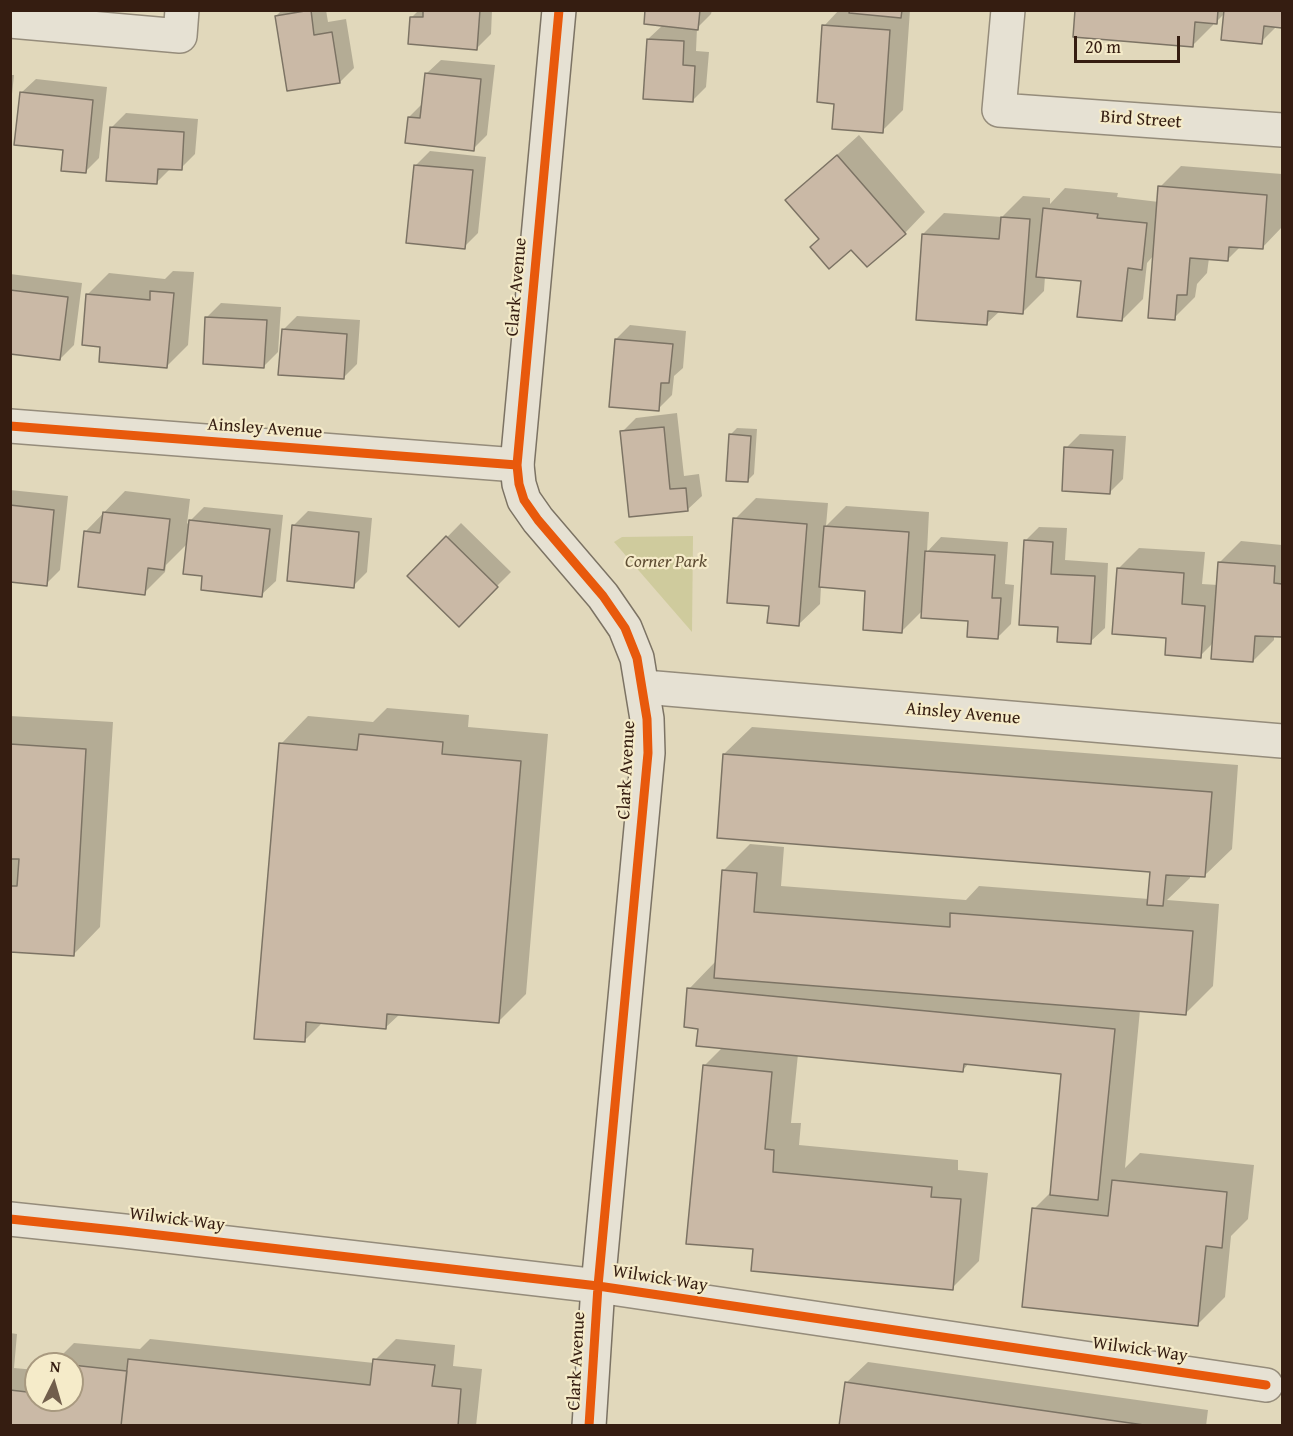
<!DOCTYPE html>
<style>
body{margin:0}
#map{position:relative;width:1293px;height:1436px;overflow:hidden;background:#e1d8bb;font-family:"Gentium Book Plus",serif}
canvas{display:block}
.frame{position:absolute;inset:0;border:12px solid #351d11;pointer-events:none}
.north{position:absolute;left:24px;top:1352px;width:60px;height:60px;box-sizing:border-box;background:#f5ebc9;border:2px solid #a8997f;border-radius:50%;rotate:5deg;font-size:16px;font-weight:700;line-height:24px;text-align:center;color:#351d11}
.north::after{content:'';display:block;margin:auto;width:21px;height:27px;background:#715e4c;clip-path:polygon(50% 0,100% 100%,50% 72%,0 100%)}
.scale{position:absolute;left:1074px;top:36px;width:106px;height:27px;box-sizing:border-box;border:3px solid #351d11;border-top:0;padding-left:8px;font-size:18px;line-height:21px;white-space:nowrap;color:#351d11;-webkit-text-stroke:4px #f5ebc9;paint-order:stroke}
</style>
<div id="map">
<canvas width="1293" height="1436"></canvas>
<div class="frame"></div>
<div class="north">N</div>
<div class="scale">20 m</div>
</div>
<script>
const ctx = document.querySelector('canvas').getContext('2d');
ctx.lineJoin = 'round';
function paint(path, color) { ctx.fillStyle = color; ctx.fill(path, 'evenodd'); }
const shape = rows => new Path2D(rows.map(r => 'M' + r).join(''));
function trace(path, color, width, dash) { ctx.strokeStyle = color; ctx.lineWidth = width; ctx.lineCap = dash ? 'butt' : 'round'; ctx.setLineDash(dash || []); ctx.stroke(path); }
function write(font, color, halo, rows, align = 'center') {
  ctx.font = font + ' "Gentium Book Plus",serif'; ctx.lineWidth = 4.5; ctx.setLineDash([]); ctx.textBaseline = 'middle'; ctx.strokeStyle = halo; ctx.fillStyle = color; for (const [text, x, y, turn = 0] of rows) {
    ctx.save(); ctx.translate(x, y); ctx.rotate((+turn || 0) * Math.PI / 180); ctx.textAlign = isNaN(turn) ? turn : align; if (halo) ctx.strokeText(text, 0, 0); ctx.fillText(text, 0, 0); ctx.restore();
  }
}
const green = shape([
 [693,536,692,632,614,542,622,537]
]);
const shadow = shape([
 [282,10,326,10,328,22,346,19,354,68,340,82,276,16],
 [419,10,492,10,491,34,477,48,411,18],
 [646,10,712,10,711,14,697,28,696,51,709,52,706,87,692,101,648,39,663,25],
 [839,10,910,10,903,110,882,131,836,103,824,26],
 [1076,10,1282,10,1282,27,1277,26,1261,42,1225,13,1216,22,1213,22,1213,25,1192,46],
 [441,60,495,65,487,135,473,149,409,117,423,103,426,74],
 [10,75,14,75,10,113],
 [36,79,107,87,99,158,85,172,21,93],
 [126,113,198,119,195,154,181,168,170,169,156,183,111,128],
 [859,135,925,212,905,233,851,248,821,238,787,200],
 [430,151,486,157,478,233,464,247,416,165],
 [1181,166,1282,174,1282,227,1262,248,1241,246,1228,259,1209,258,1207,273,1197,284,1195,297,1174,318,1154,255,1147,263,1143,299,1122,320,1082,280,1045,276,1044,291,1023,312,1000,311,986,324,923,234,944,213,1002,217,1023,196,1050,198,1050,204,1065,188,1118,193,1117,197,1159,202,1160,187],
 [173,271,194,272,188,345,167,366,102,346,88,294,109,273,165,279],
 [10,274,82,283,74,345,60,359,10,353],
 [221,303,281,307,278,352,264,366,207,317],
 [297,316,360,320,357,364,343,378,283,330],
 [630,325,686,331,683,368,674,376,672,395,658,409,616,339],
 [677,413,684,476,699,474,702,496,687,510,630,516,622,432,636,418],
 [737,428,757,429,754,474,747,481,730,435],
 [1080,434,1126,436,1123,479,1109,493,1066,448],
 [10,490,68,496,60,570,46,584,10,580],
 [125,491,190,499,187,524,204,507,283,515,276,581,261,595,204,575,187,544,166,565,165,572,144,593,85,532],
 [756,498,828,503,826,526,846,506,929,512,927,552,941,537,1008,542,1005,584,1014,585,1011,624,997,638,970,620,923,610,902,631,867,589,821,586,820,604,799,624,770,605,735,519],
 [308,511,372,518,367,572,353,586,294,525],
 [461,523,511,572,459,624,409,576],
 [1039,527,1067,528,1065,560,1108,563,1105,628,1090,642,1060,626,1025,541],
 [1241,541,1282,545,1282,636,1274,635,1274,640,1253,661,1214,642,1200,656,1168,637,1118,569,1139,548,1205,552,1202,584,1218,585,1220,562],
 [387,708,469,715,468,727,548,734,526,994,498,1022,400,1014,385,1028,323,1022,304,1041,281,744,308,716,373,722],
 [10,716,113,722,100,927,73,955,10,951],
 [752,727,1238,765,1232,849,1204,876,1190,875,1190,878,1167,900,1219,904,1213,986,1186,1013,1140,1010,1125,1168,1140,1153,1254,1165,1248,1219,1231,1236,1225,1297,1198,1324,1034,1209,1052,1191,1063,1072,969,1063,963,1070,798,1054,791,1123,801,1123,799,1145,958,1160,958,1170,988,1173,979,1261,952,1288,754,1248,704,1066,723,1047,700,1027,689,989,716,961,723,871,750,844,784,847,781,886,966,900,979,886,1149,899,1152,871,724,754],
 [10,1333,17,1334,14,1368,36,1370,36,1400,72,1400,72,1364,53,1364,74,1343,140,1349,150,1339,374,1363,375,1360,396,1339,455,1345,453,1366,482,1369,476,1426,10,1426],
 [868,1362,1208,1410,1206,1426,841,1426,847,1382]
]);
const building = shape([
 [311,10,314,35,332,32,340,83,287,91,275,16,311,10],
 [423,10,480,10,477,50,408,44,410,17,423,17,423,10],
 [645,10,700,10,698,30,644,24,645,10],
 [850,10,902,10,901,18,849,13,850,10],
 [1075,10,1218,10,1217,24,1195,22,1193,47,1073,37,1075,10],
 [1224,10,1282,10,1282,28,1264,26,1262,44,1221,40,1224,10],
 [822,25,890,30,883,133,832,129,834,104,817,102,822,25],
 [647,39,684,41,683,65,695,66,693,102,643,99,647,39],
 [425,73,481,79,474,151,405,143,408,117,420,118,425,73],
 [20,92,93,100,86,173,61,171,63,150,14,145,20,92],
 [110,127,184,132,182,170,158,169,157,184,106,181,110,127],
 [837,155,906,234,867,267,851,250,829,269,810,247,819,239,785,200,837,155],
 [414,165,473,170,465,249,406,243,414,165],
 [1158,186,1267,195,1263,249,1229,247,1228,261,1190,258,1187,295,1177,295,1175,320,1148,318,1158,186],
 [1043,208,1098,214,1097,218,1147,223,1142,270,1128,268,1122,321,1077,317,1081,281,1036,277,1043,208],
 [1001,217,1030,219,1023,314,988,311,987,325,916,320,922,234,999,239,1001,217],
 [10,290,68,297,60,360,10,354,10,290],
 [150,291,174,293,167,368,99,362,100,347,82,345,86,294,150,300,150,291],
 [205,317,267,320,264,368,203,364,205,317],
 [282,329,347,334,344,379,278,375,282,329],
 [615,339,673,344,669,383,661,383,659,411,609,407,615,339],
 [664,427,670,489,686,488,688,511,629,517,620,431,664,427],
 [729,434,751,436,748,482,726,481,729,434],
 [1064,447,1113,450,1110,494,1062,491,1064,447],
 [10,505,54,510,47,586,10,582,10,505],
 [103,512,170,519,164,570,148,568,145,595,78,587,84,531,100,533,103,512],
 [733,518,807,524,799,626,767,623,769,606,727,603,733,518],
 [189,520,270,529,262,597,201,590,202,576,183,574,189,520],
 [292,525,359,532,354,588,287,581,292,525],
 [824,526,909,532,902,633,863,630,865,591,819,587,824,526],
 [446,536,498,587,459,627,407,576,446,536],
 [1024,540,1053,542,1051,574,1095,576,1091,644,1057,642,1058,627,1019,625,1024,540],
 [925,551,995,555,992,598,1001,598,998,639,967,637,968,621,921,618,925,551],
 [1218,562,1275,566,1274,583,1282,584,1282,637,1255,636,1253,662,1211,659,1218,562],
 [1117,568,1184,573,1182,604,1205,606,1201,658,1165,655,1166,638,1112,634,1117,568],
 [359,734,443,742,442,754,521,761,499,1023,387,1014,386,1029,306,1022,305,1042,254,1039,279,743,357,750,359,734],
 [10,744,86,749,74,956,10,952,10,886,17,886,19,859,10,859,10,744],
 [723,754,1212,792,1205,877,1166,875,1163,906,1147,905,1150,872,717,838,723,754],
 [722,870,757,873,754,912,950,927,950,913,1193,931,1186,1015,714,978,722,870],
 [687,988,1115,1029,1098,1200,1050,1195,1061,1074,964,1064,963,1072,696,1046,698,1029,684,1027,687,988],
 [703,1065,772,1072,765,1149,774,1150,773,1172,932,1187,931,1197,961,1199,953,1290,751,1271,753,1249,686,1244,703,1065],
 [1112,1180,1227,1192,1222,1248,1206,1246,1198,1326,1022,1307,1032,1208,1108,1216,1112,1180],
 [128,1359,370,1385,373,1359,435,1365,432,1386,461,1389,458,1426,121,1426,128,1359],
 [72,1365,127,1371,121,1426,10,1426,10,1390,36,1393,36,1400,72,1400,72,1365],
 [845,1382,1151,1426,839,1426,845,1382]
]);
const street = shape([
 [1008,10,999,110,1282,130],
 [10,21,180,36,182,10],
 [10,426,517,465],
 [644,687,1282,741],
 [10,1219,124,1231,598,1286,1266,1385]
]);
const secondary = shape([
 [559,10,517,465,519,484,524,500,538,520,603,596,625,628,637,658,647,719,648,753,598,1286,589,1426]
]);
const cycleway = shape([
 [559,10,517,465,519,484,524,500,538,520,603,596,625,628,637,658,647,719,648,753,598,1286,589,1426],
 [10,426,517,465],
 [10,1219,124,1231,598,1286,1266,1385]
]);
const streetNames = [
 ["Bird Street",1141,120,4],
 ["Clark Avenue",517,287,-85],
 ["Ainsley Avenue",265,429,4],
 ["Ainsley Avenue",963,714,5],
 ["Clark Avenue",627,770,-87],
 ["Wilwick Way",177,1220,7],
 ["Wilwick Way",660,1279,9],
 ["Wilwick Way",1140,1350,8],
 ["Clark Avenue",577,1361,-87]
];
const parkNames = [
 ["Corner Park",666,562]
];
paint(green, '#cfcb9d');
paint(shadow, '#0003');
paint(building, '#cab9a6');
trace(building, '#7c7364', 1.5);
trace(street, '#958c7b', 36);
trace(secondary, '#7c7364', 36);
trace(street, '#e6e1d3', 33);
trace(secondary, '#e6e1d3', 33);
trace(cycleway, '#e8590c', 9);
write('18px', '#351d11', '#f5ebc9', streetNames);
write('italic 18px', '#5f4e34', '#f5ebc9', parkNames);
</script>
